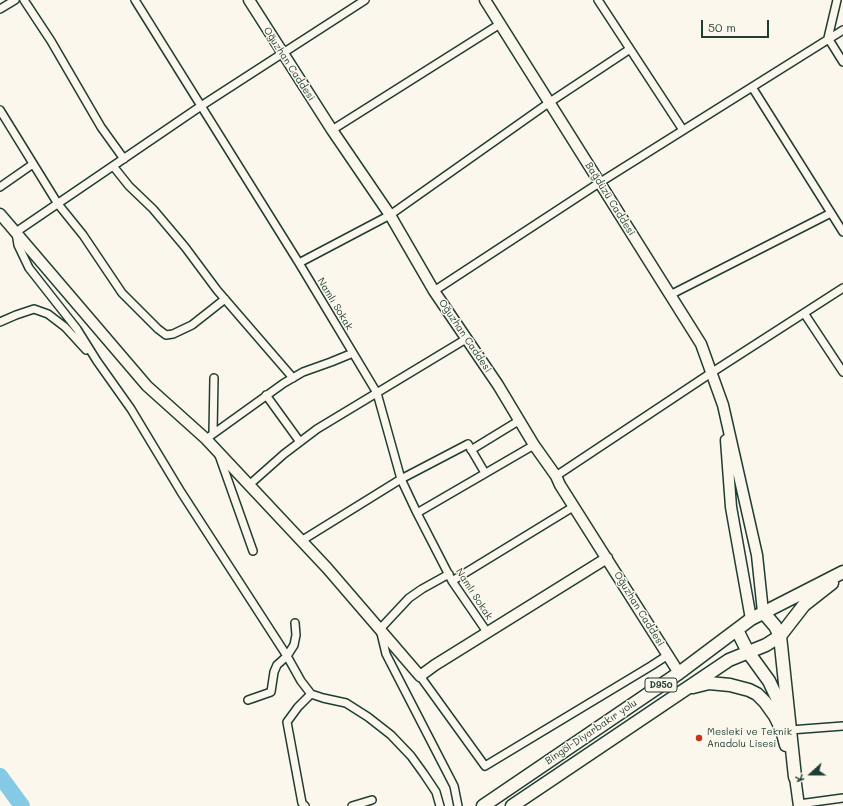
<!DOCTYPE html>
<meta charset="utf-8">
<style>
body{margin:0}
#map{position:relative;width:843px;height:806px;overflow:hidden;background:#fbf7ec;font-family:Mali,sans-serif}
canvas{display:block}
.north{position:absolute;left:791px;top:754px;width:40px;height:40px;-webkit-text-stroke:3px #fbf7ec;paint-order:stroke;rotate:249deg;font-size:11px;font-weight:700;line-height:16px;text-align:center;color:#1f3d34}
.north::after{content:'';display:block;margin:auto;width:14px;height:18px;background:#1f3d34;clip-path:polygon(50% 0,100% 100%,50% 72%,0 100%)}
.scale{position:absolute;left:701px;top:20px;width:68px;height:18px;box-sizing:border-box;border:2px solid #1f3d34;border-top:0;padding-left:5px;font-size:12px;line-height:14px;white-space:nowrap;color:#1f3d34;-webkit-text-stroke:3px #fbf7ec;paint-order:stroke}
</style>
<div id="map">
<canvas width="843" height="806"></canvas>
<div class="north">K</div>
<div class="scale">50 m</div>
</div>
<script>
const ctx = document.querySelector('canvas').getContext('2d');
ctx.lineJoin = 'round';
const shape = rows => new Path2D(rows.map(r => 'M' + r).join(''));
function trace(path, color, width, dash) { ctx.strokeStyle = color; ctx.lineWidth = width; ctx.lineCap = dash ? 'butt' : 'round'; ctx.setLineDash(dash || []); ctx.stroke(path); }
function write(font, color, halo, rows, align = 'center') {
  ctx.font = font + ' Mali,sans-serif'; ctx.lineWidth = 3; ctx.setLineDash([]); ctx.textBaseline = 'middle'; ctx.strokeStyle = halo; ctx.fillStyle = color; for (const [text, x, y, turn = 0] of rows) {
    ctx.save(); ctx.translate(x, y); ctx.rotate((+turn || 0) * Math.PI / 180); ctx.textAlign = isNaN(turn) ? turn : align; if (halo) ctx.strokeText(text, 0, 0); ctx.fillText(text, 0, 0); ctx.restore();
  }
}
const river = shape([
 [0,776,22,806]
]);
const street = shape([
 [24,0,51,41,101,127,124,159],
 [135,0,299,263,377,393,401,479,417,513,452,581,487,632],
 [365,0,201,106,16,232,18,245,29,268,77,329,97,361,131,409,181,492,287,656,301,681,311,694,323,698,346,703,368,717,391,735,411,756,424,774,436,792,440,806],
 [598,0,683,130],
 [837,0,828,38,843,62],
 [0,9,15,0],
 [752,87,843,232],
 [0,110,58,204,83,235,122,293,158,329,166,335,173,334,192,325,225,299],
 [332,130,500,24],
 [113,166,129,186,153,209,185,247,217,290,293,378],
 [0,187,33,164],
 [299,263,390,215,550,102,630,49],
 [434,291,599,183,843,30],
 [670,295,831,213],
 [804,313,843,372],
 [0,322,16,315,34,309,48,314,65,327,86,350],
 [266,395,300,442],
 [213,433,214,378],
 [206,439,284,383,303,372,331,362,353,353],
 [471,450,520,420],
 [219,455,253,551],
 [556,476,711,373,843,288],
 [249,485,284,454,317,429,466,339],
 [417,513,534,445],
 [301,541,401,479,468,444,485,473],
 [449,574,422,589,409,598,380,629,386,654,454,786,458,806],
 [452,581,573,507],
 [420,676,485,766,651,666,668,655],
 [248,700,271,692,274,672,277,665,287,656,294,645,296,635,295,623],
 [790,730,843,726],
 [799,804,843,798],
 [305,806,302,803,287,722,298,707,311,694],
 [352,806,372,800]
]);
const secondary = shape([
 [249,0,332,130,390,215,434,291,498,385,534,445,556,476,560,485,679,673],
 [485,0,701,344,723,405,757,555,763,612],
 [0,214,147,386,206,439,327,568,420,676,435,665,607,558],
 [726,440,731,507,751,619],
 [795,777,799,806]
]);
const primary = shape([
 [763,612,775,626,780,636,795,777],
 [737,630,748,652,769,681,777,698,782,717],
 [693,687,709,683,730,685,749,690,757,694,765,702,775,716,782,730,786,745],
 [483,806,679,673,751,619,843,572],
 [512,806,729,660,766,645,780,636,804,605,832,583]
]);
const markers = [
 [699,738,4,"#c8321e"]
];
const shields = [
 [661,685,32]
];
const shieldNames = [
 ["D950",661,685]
];
const streetNames = [
 ["Oğuzhan Caddesi",289,64,57],
 ["Bağdüzü Caddesi",610,199,58],
 ["Namlı Sokak",335,304,59],
 ["Oğuzhan Caddesi",465,336,56],
 ["Namlı Sokak",474,594,57],
 ["Oğuzhan Caddesi",639,609,58],
 ["Bingöl-Diyarbakır yolu",591,732,-34]
];
const poiNames = [
 ["Mesleki ve Teknik",707,732],
 ["Anadolu Lisesi",707,744]
];
trace(river, '#84cae5', 16);
trace(street, '#1f3d34', 10);
trace(secondary, '#1f3d34', 13);
trace(primary, '#1f3d34', 15);
trace(street, '#fbf7ec', 7);
trace(secondary, '#fbf7ec', 10);
trace(primary, '#fbf7ec', 12);
for (const [x, y, r, color] of markers) { const dot = new Path2D(); dot.arc(x, y, r, 0, 2 * Math.PI); ctx.fillStyle = color; ctx.fill(dot); trace(dot, '#fbf7ec', 1.5); }
for (const [x, y, w] of shields) { const box = new Path2D(); box.roundRect(x - w / 2, y - 7, w, 14, 3); ctx.fillStyle = '#fbf7ec'; ctx.fill(box); trace(box, '#1f3d34', 1); }
write('bold 9px', '#1f3d34', null, shieldNames);
write('10px', '#1f3d34', '#fbf7ec', streetNames);
write('10px', '#1f3d34', '#fbf7ec', poiNames, 'left');
</script>
